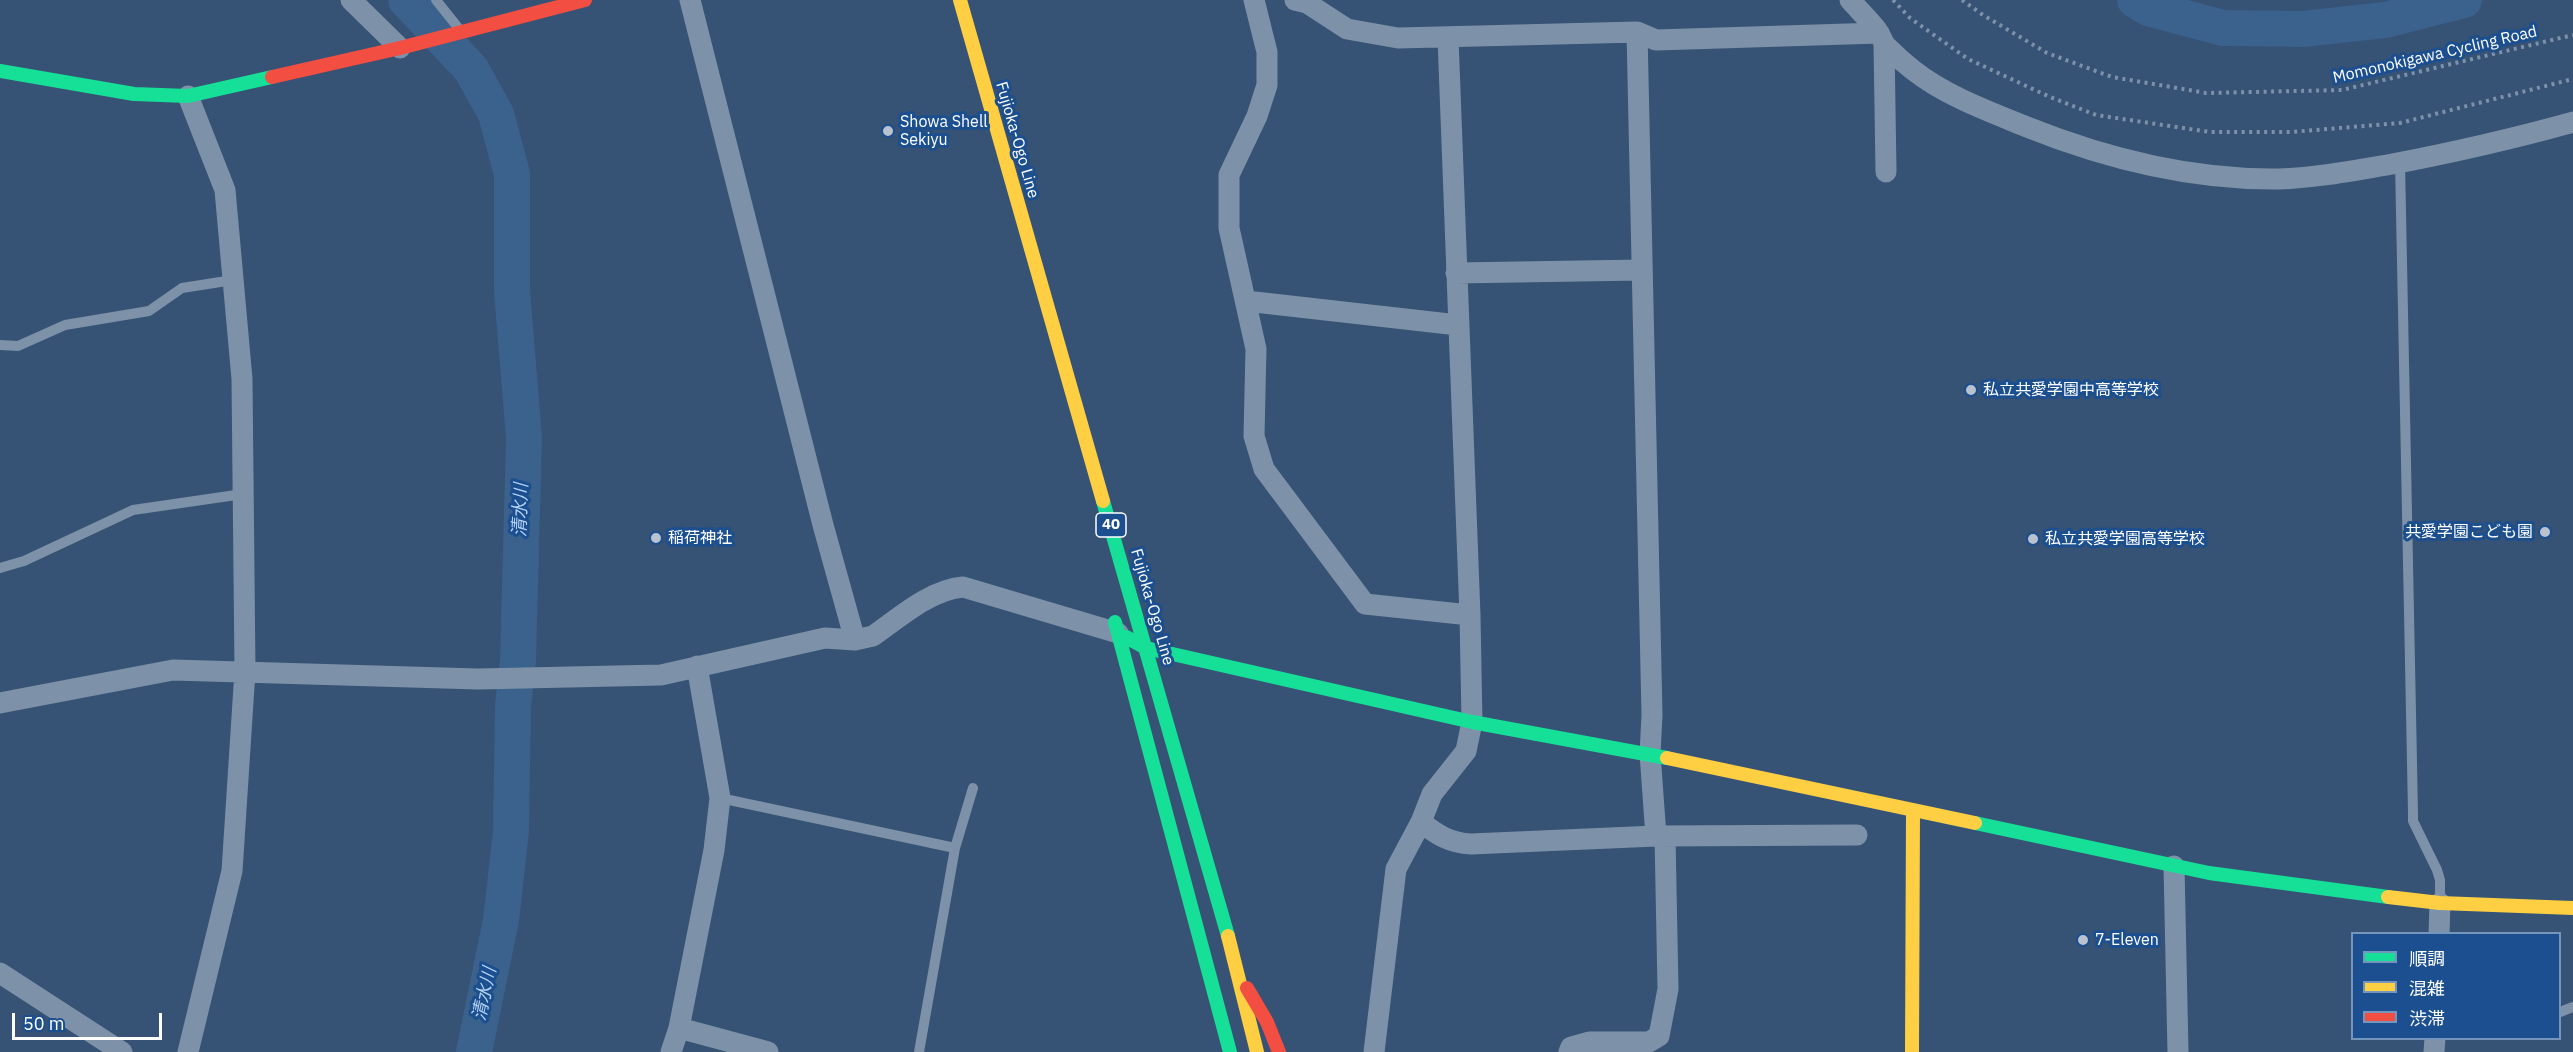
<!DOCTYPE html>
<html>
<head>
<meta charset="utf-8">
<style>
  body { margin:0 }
  #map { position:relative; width:2573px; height:1052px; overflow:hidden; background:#365274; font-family:"IBM Plex Sans","Noto Sans JP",sans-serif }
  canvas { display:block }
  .legend { position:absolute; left:2351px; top:932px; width:210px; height:108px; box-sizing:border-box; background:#1b4f8f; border:2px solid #7695bc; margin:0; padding:8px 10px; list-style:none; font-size:18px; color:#fff }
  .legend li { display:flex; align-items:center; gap:12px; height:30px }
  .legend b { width:30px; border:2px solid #7695bc }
  .scale { position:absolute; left:12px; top:1013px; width:150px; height:27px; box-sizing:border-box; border:3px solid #fff; border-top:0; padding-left:8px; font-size:18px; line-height:21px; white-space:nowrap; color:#fff; -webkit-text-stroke:4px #1b4f8f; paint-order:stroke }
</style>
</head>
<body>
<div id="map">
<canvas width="2573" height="1052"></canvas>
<ul class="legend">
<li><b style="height:8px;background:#16e098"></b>順調</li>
<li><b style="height:8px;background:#ffcf43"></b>混雑</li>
<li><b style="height:8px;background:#f24e42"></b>渋滞</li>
</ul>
<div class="scale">50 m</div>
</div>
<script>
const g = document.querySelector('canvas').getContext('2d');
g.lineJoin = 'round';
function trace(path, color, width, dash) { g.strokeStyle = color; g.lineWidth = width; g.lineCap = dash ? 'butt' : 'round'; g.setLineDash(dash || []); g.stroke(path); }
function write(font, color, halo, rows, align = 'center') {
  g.font = font + ' "IBM Plex Sans","Noto Sans JP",sans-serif'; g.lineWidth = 6; g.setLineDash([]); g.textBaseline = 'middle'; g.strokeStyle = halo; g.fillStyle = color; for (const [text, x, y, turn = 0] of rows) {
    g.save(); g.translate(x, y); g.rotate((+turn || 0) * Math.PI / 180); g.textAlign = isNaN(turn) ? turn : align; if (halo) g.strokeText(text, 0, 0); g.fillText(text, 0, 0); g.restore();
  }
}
const river = new Path2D(`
  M406,0L471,69L496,114L512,174V291L524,438L518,660L513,706L511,831L501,920L474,1052
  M2135,0L2148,8L2223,28L2303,29L2385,20L2464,0`);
const path = new Path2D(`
  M1893,0L1910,18L1968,59L2050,97L2096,115L2210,132H2291L2400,123L2573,79
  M1962,0L1983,15L2047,53L2112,77L2206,93L2342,90L2573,35`);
const lane = new Path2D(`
  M436,0L460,30
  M2400,162L2413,813V821L2437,870L2440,880V902
  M0,345L18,346L65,325L149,311L182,288L233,280
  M0,568L24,561L133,510L243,494
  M720,798L955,848
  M2560,1012L2573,1007
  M919,1052L955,848L973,788`);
const street = new Path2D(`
  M351,0L400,48
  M690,0L823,525L855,640
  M1254,0L1267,52V85L1257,116L1229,175V228L1256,349L1254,436L1264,469L1365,604L1470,615
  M1295,0L1307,3L1347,29L1398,38L1637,32L1656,40L1879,33
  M1850,0C1859,10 1869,20 1877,30C1881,35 1882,41 1886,46C1894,54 1904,63 1913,70C1946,96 1988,111 2027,127C2107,159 2191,180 2279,179C2315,178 2351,171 2387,165C2450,153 2512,139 2573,122
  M1637,32L1652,715L1650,754L1656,836
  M1884,44L1886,172
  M188,96L225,190L242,379L245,671L232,871L188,1052
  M1456,273L1642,270
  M1246,301L1458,325
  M0,703L173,670L478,679L661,675L825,638L855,640L873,636C900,617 930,590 963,587L1118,633
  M1421,822C1437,835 1450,843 1471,844L1656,836L1857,835
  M2174,866L2178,1052
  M2439,934L2440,903
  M0,973L122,1052
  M679,1028L768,1052
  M671,1052L679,1028L714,850L720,798L697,666
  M1374,1052L1396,869L1421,822L1432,794L1466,751L1472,722L1470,615L1448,38
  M1569,1052L1571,1047L1589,1042H1649L1659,1036L1668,989L1665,836
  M2434,1052L2435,1038`);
const fast = new Path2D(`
  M0,71L134,94L188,96L272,77
  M1103,501L1228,936
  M1115,622L1230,1052
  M1126,637L1146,648L1472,722L1667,758
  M1975,823L2209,873L2388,897`);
const slow = new Path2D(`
  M960,0L1103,501
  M1667,758L1975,823
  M2388,897L2440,903L2573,908
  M1228,936L1257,1052
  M1912,1052L1913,810`);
const jam = new Path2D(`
  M272,77L400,48L585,0
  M1247,988L1267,1022L1279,1052`);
const markers = [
  [888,131,6,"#b9c2ce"],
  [1971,390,6,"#b9c2ce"],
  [2545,532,6,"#b9c2ce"],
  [656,538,6,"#b9c2ce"],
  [2033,539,6,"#b9c2ce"],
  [2083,940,6,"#b9c2ce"]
];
const shields = [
  [1111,525,30]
];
const shieldNames = [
  ["40",1111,525]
];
const streetNames = [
  ["Momonokigawa Cycling Road",2435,55,-13],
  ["Fujioka-Ogo Line",1017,140,74],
  ["Fujioka-Ogo Line",1152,607,74]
];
const poiNames = [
  ["Showa Shell",900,122],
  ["Sekiyu",900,140],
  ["私立共愛学園中高等学校",1983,390],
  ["共愛学園こども園",2533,532,"right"],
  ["稲荷神社",668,538],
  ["私立共愛学園高等学校",2045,539],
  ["7-Eleven",2095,940]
];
const waterNames = [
  ["清水川",521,510,-88],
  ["清水川",485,994,-78]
];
trace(river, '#3b618d', 36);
trace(path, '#7d92a8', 4, [3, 4.5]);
trace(lane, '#7d92a8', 10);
trace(street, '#7d92a8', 21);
trace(fast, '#16e098', 14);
trace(slow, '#ffcf43', 14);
trace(jam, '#f24e42', 14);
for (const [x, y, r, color] of markers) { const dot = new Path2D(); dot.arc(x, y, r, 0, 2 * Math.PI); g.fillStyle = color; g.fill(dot); trace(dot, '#1b4f8f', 2); }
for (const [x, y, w] of shields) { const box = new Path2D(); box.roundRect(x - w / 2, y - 12, w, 24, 4.5); g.fillStyle = '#1b4f8f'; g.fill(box); trace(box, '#fff', 1.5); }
write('bold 15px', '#fff', null, shieldNames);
write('16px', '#fff', '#1b4f8f', streetNames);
write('16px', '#fff', '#1b4f8f', poiNames, 'left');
write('italic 18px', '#b5d3f5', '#1b4f8f', waterNames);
</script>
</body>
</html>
